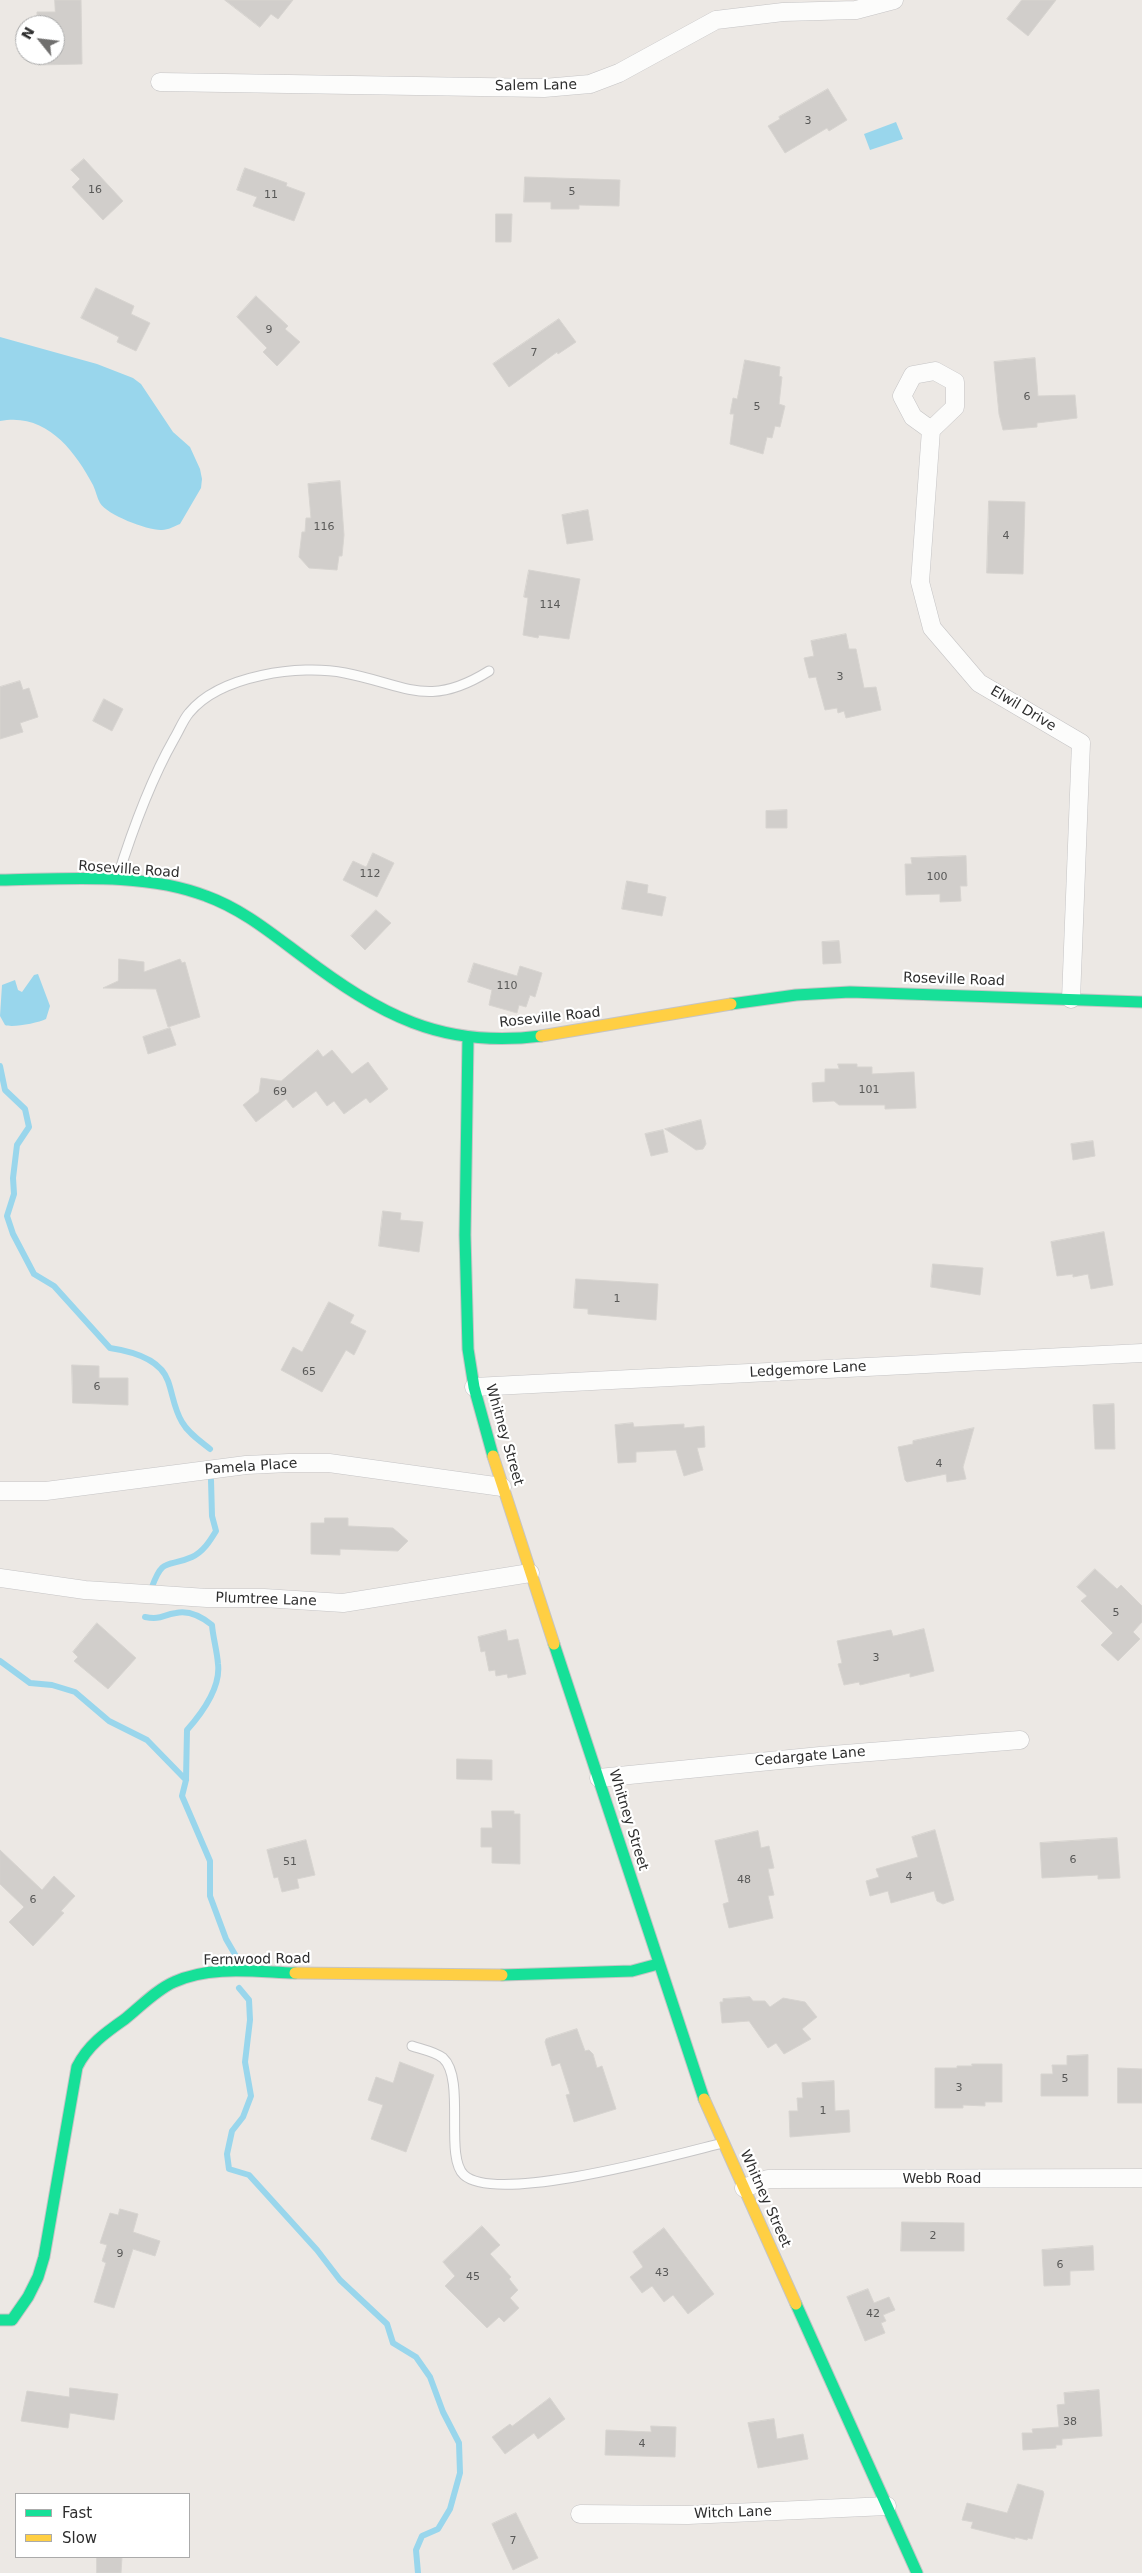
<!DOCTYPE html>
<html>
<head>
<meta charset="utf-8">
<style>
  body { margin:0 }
  #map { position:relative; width:1142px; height:2573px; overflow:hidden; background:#ece8e4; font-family:"DejaVu Sans",sans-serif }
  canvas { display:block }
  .legend { position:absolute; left:15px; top:2493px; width:175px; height:65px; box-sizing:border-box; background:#fff; border:1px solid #ababab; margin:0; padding:6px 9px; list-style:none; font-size:15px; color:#2e2e2e }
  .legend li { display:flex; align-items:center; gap:10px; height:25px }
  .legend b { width:25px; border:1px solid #ababab }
  .north { position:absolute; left:15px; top:15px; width:50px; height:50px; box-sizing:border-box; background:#fff; border:1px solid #ababab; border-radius:50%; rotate:299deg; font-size:14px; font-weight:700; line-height:20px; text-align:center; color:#2e2e2e }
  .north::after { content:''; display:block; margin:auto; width:18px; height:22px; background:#706f6e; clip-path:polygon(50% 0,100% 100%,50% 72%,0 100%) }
</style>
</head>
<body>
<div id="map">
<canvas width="1142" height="2573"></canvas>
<ul class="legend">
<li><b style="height:6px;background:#16e098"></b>Fast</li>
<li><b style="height:6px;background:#ffcf43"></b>Slow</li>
</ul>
<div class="north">N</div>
</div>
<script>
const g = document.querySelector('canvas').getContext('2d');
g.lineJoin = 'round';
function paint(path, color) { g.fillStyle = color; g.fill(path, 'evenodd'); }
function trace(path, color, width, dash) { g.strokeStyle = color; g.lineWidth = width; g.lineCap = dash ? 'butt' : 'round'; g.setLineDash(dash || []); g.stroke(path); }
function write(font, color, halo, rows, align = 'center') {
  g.font = font + ' "DejaVu Sans",sans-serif'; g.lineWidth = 4.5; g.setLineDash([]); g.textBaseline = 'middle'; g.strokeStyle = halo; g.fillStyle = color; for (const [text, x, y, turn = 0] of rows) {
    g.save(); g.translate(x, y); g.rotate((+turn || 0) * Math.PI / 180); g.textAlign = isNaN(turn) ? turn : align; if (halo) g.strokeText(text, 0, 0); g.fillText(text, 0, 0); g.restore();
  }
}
const water = new Path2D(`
  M896,122L903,139L870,150L864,134Z
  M0,337L97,364L133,378L141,384L173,432L190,447L200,469L202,479L201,488L180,524C175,526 168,530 162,530C149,531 107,515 100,503C97,498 96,491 93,485C74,449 45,412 0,421Z
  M38,974L50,1006L46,1019C38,1023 12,1028 5,1025L0,1016L2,985L15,980L18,990L22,992L34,975Z`);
const stream = new Path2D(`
  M0,1066L5,1090L25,1109L29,1127L17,1145L13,1178L14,1194L7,1216L13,1234L34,1274L54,1286L110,1348C130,1351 160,1358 168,1381C173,1395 174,1409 182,1422C188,1433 200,1441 210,1449
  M152,1587C163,1556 168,1568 192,1557C203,1552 210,1541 216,1531L212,1516L211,1480
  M145,1617C161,1620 162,1615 176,1613C189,1610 202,1617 212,1625C213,1638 217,1650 218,1664C221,1688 202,1713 187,1730L186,1780L182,1796L210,1861V1896L226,1939L237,1958
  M0,1661L30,1683L52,1685L75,1692L109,1721L147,1740L186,1780
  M239,1988L249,2000L250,2020L245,2062L251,2096L243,2117L232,2131L227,2154L229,2169L249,2175L317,2250L340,2280L387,2324L393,2343L416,2357L430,2377L443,2412L459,2443L460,2473L450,2509L438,2529L422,2536L416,2550L418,2573`);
const building = new Path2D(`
  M55,0H81L82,64L38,65V55H55V25H37V12H55Z
  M225,0H293L278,19L271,14L260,27Z
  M1022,0H1056L1028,36L1007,19Z
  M828,89L847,120L829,131L827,128L785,153L768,126L780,119L779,117Z
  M84,159L123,201L103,220L72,187L80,179L71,170Z
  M245,168L287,183L286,186L305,193L294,221L253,206L257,197L237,190Z
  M525,177L620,180L619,206L579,205V209H551V202H524Z
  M496,214H512L511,242H496Z
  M96,288L134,306L131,314L150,323L136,351L117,342L119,337L81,318Z
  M256,296L288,326L285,329L300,342L277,366L263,352L267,348L237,317Z
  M559,319L576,342L558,354L557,352L509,387L493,364Z
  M1035,358L1038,396L1075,395L1077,418L1037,423V427L1003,430L999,414L994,362Z
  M745,360L780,367L779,376L782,377L779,404L785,406L780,427L775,426L772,438L767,437L763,454L730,444L734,414H730L733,398L737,399Z
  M340,481L344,535L342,556H339L337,570L309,568L299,557L302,532H305L306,518H311L308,484Z
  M989,501L1025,502L1023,574L987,573Z
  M588,510L593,540L567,544L562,515Z
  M529,570L580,579L569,639L539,635L538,638L523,635L528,598L524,597Z
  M846,634L849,649H856L864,688L876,687L881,710L846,718L844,711L838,713L837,708L825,710L816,677L809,678L804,658L814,656L811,641Z
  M20,681L23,690L29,688L38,717L20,723L23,732L0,739V687Z
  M104,699L123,709L112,731L93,721Z
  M787,810V828H766V811Z
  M373,853L394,863L377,897L343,880L353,861L366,867Z
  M966,856L967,886H960L961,901L940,902V894L906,895L905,864H912L911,858Z
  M627,881L648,885L647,893L666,897L662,916L622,909Z
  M376,910L391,923L365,950L351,936Z
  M839,941L841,963L823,964L822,942Z
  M119,959L144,962V972L180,959L182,963L185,962L200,1017L168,1027L156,989L103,988L118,981Z
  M474,963L517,976L520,966L542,973L535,997L530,995L526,1007L519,1005L517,1013L489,1005L492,990L468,982Z
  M170,1028L176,1045L148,1054L143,1037Z
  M318,1050L323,1057L332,1050L352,1074L368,1062L388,1089L370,1103L366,1098L344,1114L334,1101L327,1106L316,1091L293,1108L286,1099L256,1122L243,1105L259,1092L261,1078L281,1081Z
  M838,1064H857V1067H872V1074L914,1072L916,1108L885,1109V1105H839L834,1101L813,1102L812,1083L825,1082V1069H839Z
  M701,1120L706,1144L703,1149L696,1150L665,1129Z
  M663,1130L668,1152L651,1156L645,1134Z
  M1093,1141L1095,1156L1073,1160L1071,1144Z
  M383,1211L401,1213L400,1220L423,1222L419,1252L379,1246Z
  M1104,1232L1113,1285L1091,1289L1088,1274L1073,1277V1274L1057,1276L1051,1242Z
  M933,1264L983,1268L980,1295L931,1287Z
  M576,1279L658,1284L656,1320L588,1314V1309L574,1308Z
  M329,1302L354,1315L350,1323L366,1331L354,1355L346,1350L322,1392L281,1370L293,1347L302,1352Z
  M72,1365L99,1366V1378H128V1405L73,1403Z
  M1114,1404L1115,1449H1095L1093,1405Z
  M633,1423L634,1427L684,1424V1428L704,1426L705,1447L697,1448L703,1470L684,1476L676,1450L636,1452V1462L618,1463L615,1425Z
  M974,1428L963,1467L966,1479L947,1482L946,1474L907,1482L905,1480L898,1447L913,1444V1441Z
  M325,1518H348V1526L393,1528L408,1541L398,1551L340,1549V1555L311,1554V1523H324Z
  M1095,1569L1117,1589L1121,1585L1142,1606V1622L1133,1632L1140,1639L1118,1661L1101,1645L1113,1633L1081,1601L1087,1596L1077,1587Z
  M97,1623L136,1658L108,1689L74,1661L78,1657L73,1652Z
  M924,1629L934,1671L910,1677V1673L860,1685L859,1682L844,1685L838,1664L842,1663L837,1641L891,1630L893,1636Z
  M506,1630L508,1641L518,1639L526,1674L508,1678L507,1674L496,1676L495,1670L489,1671L485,1651L481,1652L478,1637Z
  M457,1759L492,1760V1780L457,1779Z
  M492,1811H514V1814H520V1864L492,1863V1847H481V1828H492Z
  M935,1830L954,1900L943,1904L937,1901L934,1891L891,1903L888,1891L870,1896L866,1881L879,1877L876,1869L918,1857L912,1837Z
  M758,1831L761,1848L769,1846L774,1868L768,1869L774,1895L768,1896L773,1918L729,1928L723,1904L729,1902L715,1841Z
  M1117,1838L1120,1878L1098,1879V1875L1042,1878L1040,1843Z
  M306,1840L315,1875L297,1879L299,1888L282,1892L278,1877L274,1878L267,1850Z
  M0,1850L42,1890L54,1876L75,1896L61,1911L64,1913L33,1946L9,1922L24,1907L0,1884Z
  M750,1997L753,2001H765L770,2007L783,1998L805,2002L817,2017L802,2029L811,2039L784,2054L776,2043L768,2048L749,2021L722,2023L720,2002H723V1999Z
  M577,2029L585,2051L589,2050L593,2054L597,2068L602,2066L616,2109L574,2122L566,2095L570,2094L560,2063L552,2066L545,2042L546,2039Z
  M1088,2055V2096H1041V2074H1053L1052,2065H1067V2056Z
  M400,2062L434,2075L406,2152L371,2139L383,2105L368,2100L376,2077L393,2083Z
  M972,2064H1002V2102H985V2106L963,2105V2108H935V2068H957V2066H972Z
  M1118,2068L1142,2069V2103H1118Z
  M834,2081L835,2111L849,2110L850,2132L790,2137L789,2111H798L797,2098H803L802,2083Z
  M120,2209L138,2214L133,2232L160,2241L155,2256L133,2249L114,2308L94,2302L106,2263L102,2261L107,2245L100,2243L110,2213L118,2215Z
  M902,2222L964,2223V2251H901Z
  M482,2226L500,2245L490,2254L511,2277L509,2279L518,2290L510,2298L519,2308L504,2322L499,2317L487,2328L445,2286L455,2276L443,2262Z
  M664,2228L714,2294L688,2314L673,2295L664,2302L652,2286L642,2293L630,2277L643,2267L633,2252Z
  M1093,2246L1094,2270L1070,2271V2285L1044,2286L1042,2250Z
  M868,2289L874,2303L889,2297L895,2310L883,2315L886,2321L881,2323L885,2333L865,2341L847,2297Z
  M70,2388L118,2394L114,2420L70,2413L68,2428L21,2421L27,2391L69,2397Z
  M1099,2390L1102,2436L1062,2439V2445H1056V2448L1023,2450L1022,2433H1033L1032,2429L1059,2427L1057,2405L1065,2404L1064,2393Z
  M550,2398L565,2419L538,2439L534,2433L505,2454L492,2437L510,2424L512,2426Z
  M774,2419L777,2439L803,2434L808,2459L758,2468L748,2423Z
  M651,2426L676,2427L675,2457L605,2455L606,2430L651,2432Z
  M1018,2484L1043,2491L1044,2494L1032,2539L1028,2538L1027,2540L1015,2537V2539L971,2528L973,2522L962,2520L967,2503L1007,2513Z
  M516,2513L538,2558L513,2570L492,2524Z
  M97,2557H122L121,2573H97Z`);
const lane = new Path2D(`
  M117,879C132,831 149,783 174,739C179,731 183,720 189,713C220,675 300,664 345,673C407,685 428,709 489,671
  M412,2046C421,2049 436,2052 443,2058C466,2079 444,2157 464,2175C497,2205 678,2154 723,2143`);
const street = new Path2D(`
  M160,82L544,88L590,84L619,73L716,20L783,12L856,10L894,0
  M931,430L913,417L902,396L913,375L935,371L955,382V407L931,430L920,582L932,628L979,683L1081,743L1071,999
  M474,1387L1142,1353
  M0,1491H46L246,1465L289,1463H329L502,1487
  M0,1578L85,1590L207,1598H264L343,1603L530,1573
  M599,1778L820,1756L1020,1740
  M744,2188L768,2179L1142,2178
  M580,2514L688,2515L887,2506`);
const fast = new Path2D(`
  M0,880C65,879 145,872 206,896C242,909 271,933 302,956C379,1014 441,1049 541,1036
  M731,1004L796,995L850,992L1142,1002
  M468,1038L465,1235L468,1349L474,1387L493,1456
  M554,1644L704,2099
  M502,1975L632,1971L658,1964
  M796,2304L917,2573
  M0,2320H12L28,2297L38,2277L44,2257L77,2067C88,2045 105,2033 125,2019C140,2007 156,1990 174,1982C210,1965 257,1972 295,1973`);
const slow = new Path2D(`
  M541,1036L731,1004
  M493,1456L554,1644
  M295,1973L502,1975
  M704,2099L796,2304`);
const numberNames = [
  ["3",808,121],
  ["16",95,190],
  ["5",572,192],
  ["11",271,195],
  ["9",269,330],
  ["7",534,353],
  ["6",1027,397],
  ["5",757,407],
  ["116",324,527],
  ["4",1006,536],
  ["114",550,605],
  ["3",840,677],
  ["112",370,874],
  ["100",937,877],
  ["110",507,986],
  ["101",869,1090],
  ["69",280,1092],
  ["1",617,1299],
  ["65",309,1372],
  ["6",97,1387],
  ["4",939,1464],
  ["5",1116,1613],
  ["3",876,1658],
  ["6",1073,1860],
  ["51",290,1862],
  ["4",909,1877],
  ["48",744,1880],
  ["6",33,1900],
  ["5",1065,2079],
  ["3",959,2088],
  ["1",823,2111],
  ["2",933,2236],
  ["9",120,2254],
  ["6",1060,2265],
  ["43",662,2273],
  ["45",473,2277],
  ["42",873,2314],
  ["38",1070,2422],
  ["4",642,2444],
  ["7",513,2541]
];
const streetNames = [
  ["Salem Lane",536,86,-1],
  ["Elwil Drive",1023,709,31],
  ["Roseville Road",129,870,4],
  ["Roseville Road",954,980,2],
  ["Roseville Road",550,1018,-6],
  ["Ledgemore Lane",808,1370,-3],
  ["Whitney Street",504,1435,74],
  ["Pamela Place",251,1467,-4],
  ["Plumtree Lane",266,1600,2],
  ["Cedargate Lane",810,1757,-5],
  ["Whitney Street",628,1820,73],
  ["Fernwood Road",257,1960,-1],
  ["Webb Road",942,2179],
  ["Whitney Street",765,2199,66],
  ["Witch Lane",733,2513,-2]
];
paint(water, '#99d6ec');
trace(stream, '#99d6ec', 6);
paint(building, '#d1cecb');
trace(building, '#d7d4d0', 1);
trace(lane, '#c5c4c5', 11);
trace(street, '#c5c4c5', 19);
trace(fast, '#c5c4c5', 13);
trace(slow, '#c5c4c5', 13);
trace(lane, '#fcfcfb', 9);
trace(street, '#fcfcfb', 18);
trace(fast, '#16e098', 11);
trace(slow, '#ffcf43', 11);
write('11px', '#585857', null, numberNames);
write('14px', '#2e2e2e', '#fff', streetNames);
</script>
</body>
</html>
